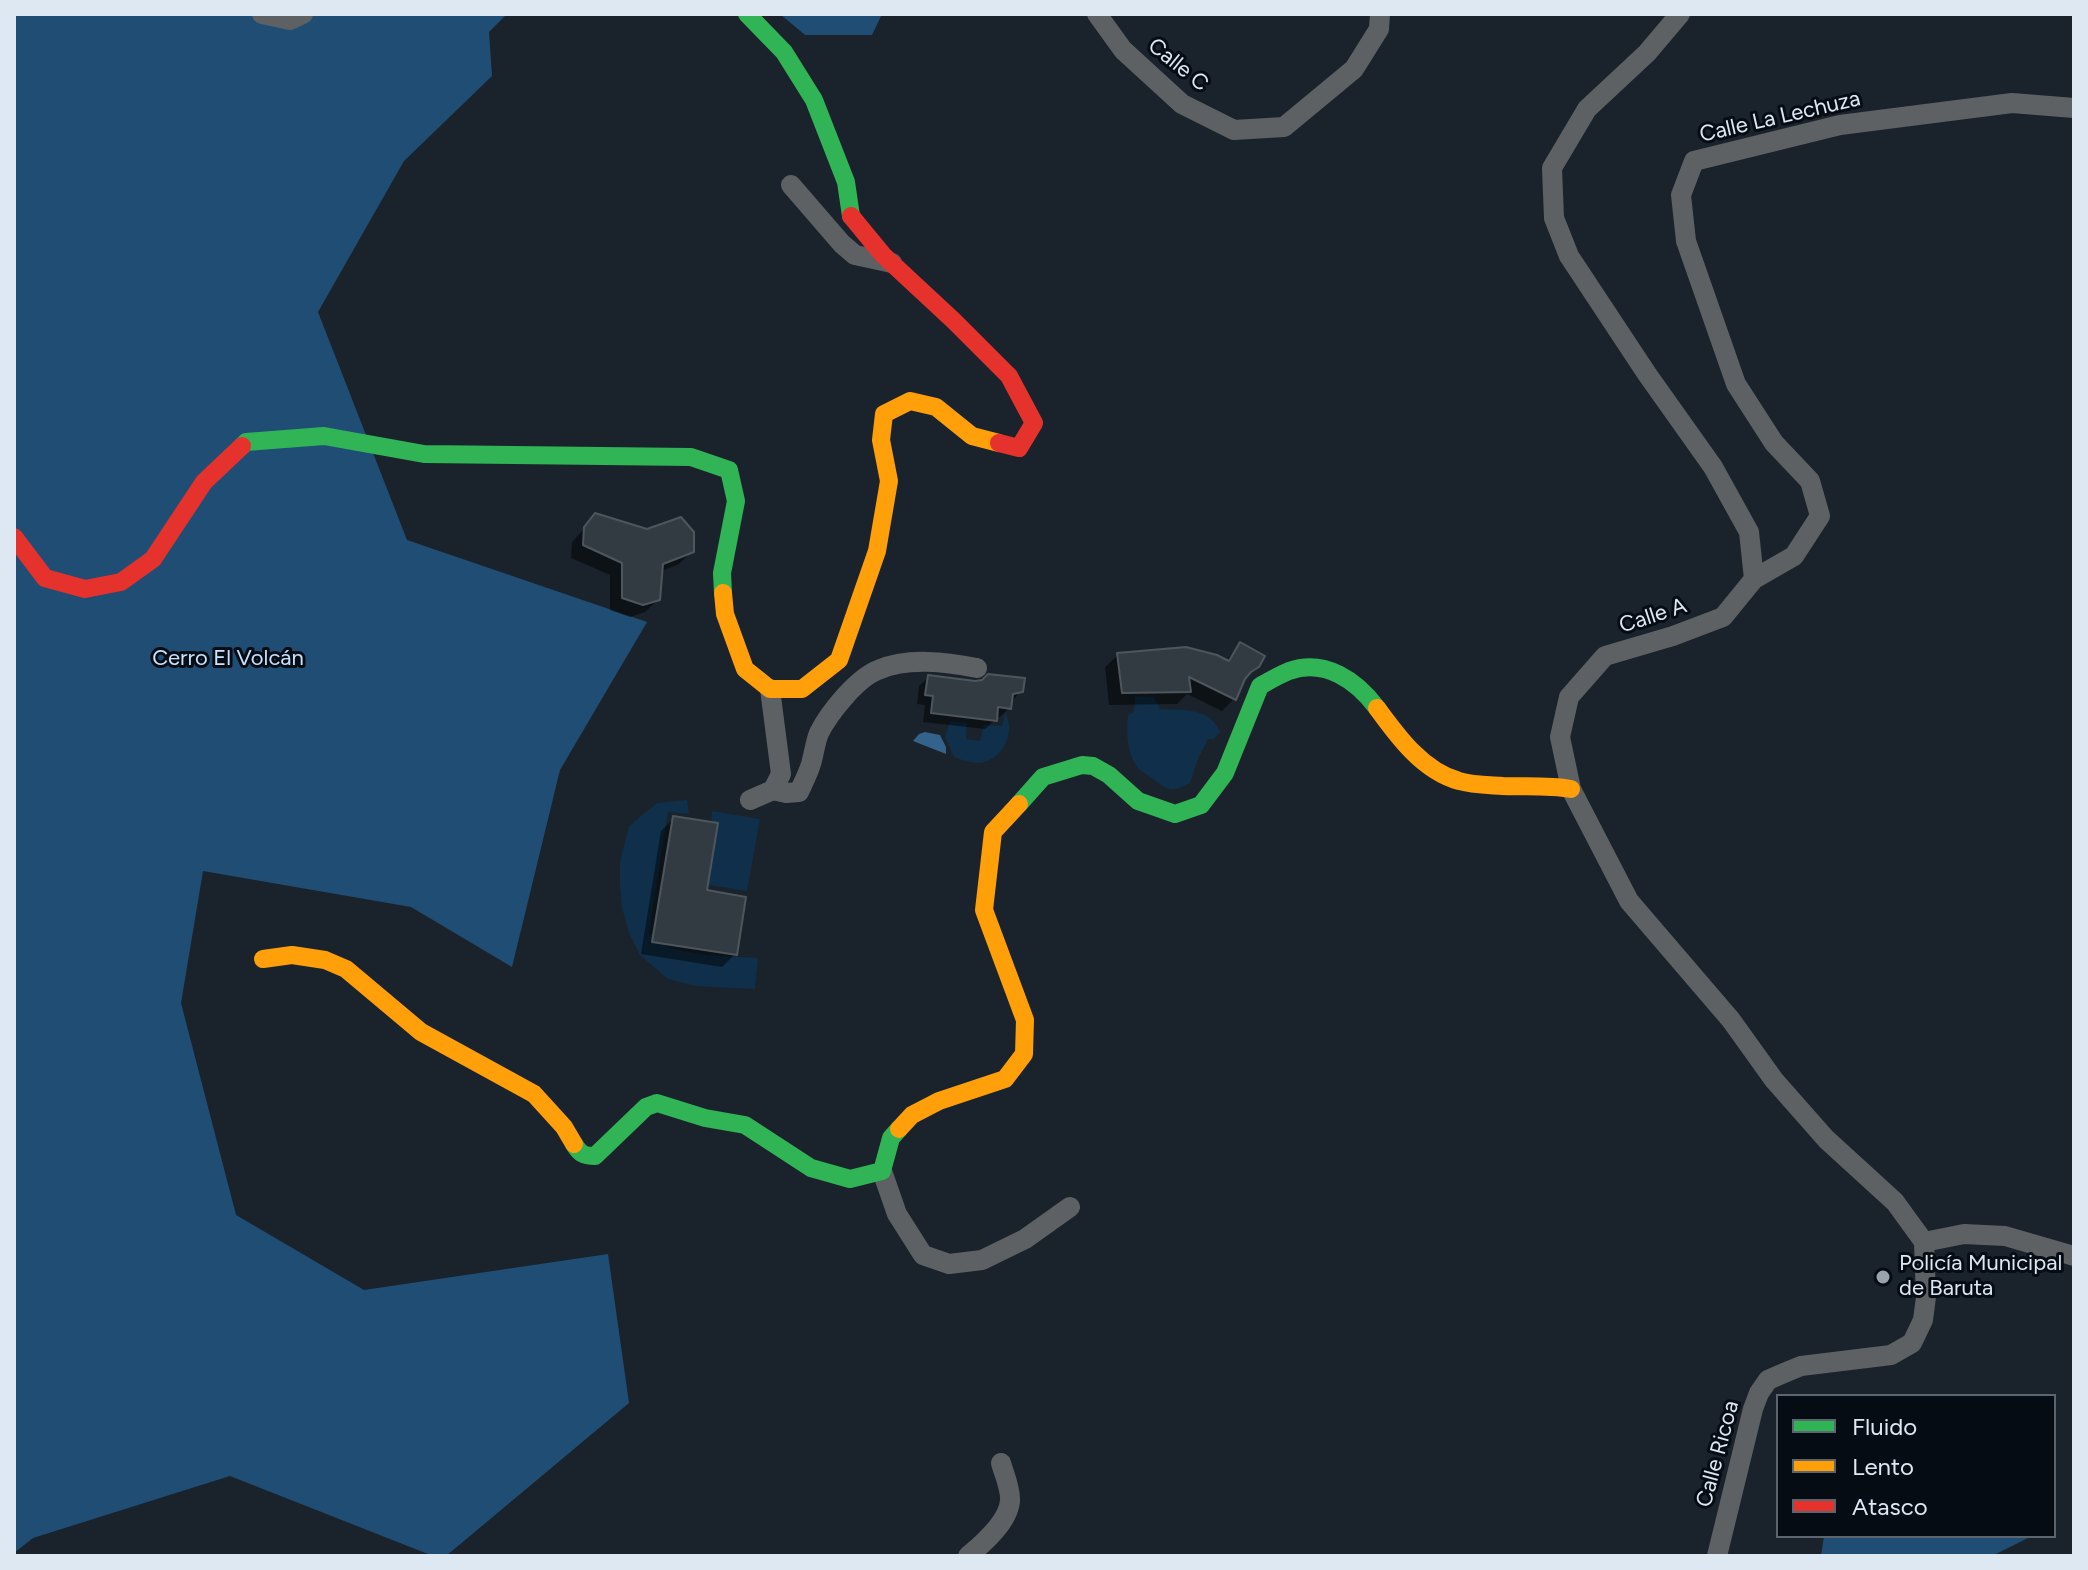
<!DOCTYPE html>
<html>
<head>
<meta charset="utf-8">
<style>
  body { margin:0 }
  #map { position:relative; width:2088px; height:1570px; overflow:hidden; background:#1a232b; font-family:Figtree,sans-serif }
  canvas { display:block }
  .frame { position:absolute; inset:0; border:16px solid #dde8f3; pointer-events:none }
  .legend { position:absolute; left:1776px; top:1394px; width:280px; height:144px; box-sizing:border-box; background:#060c13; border:2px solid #5c646d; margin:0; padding:10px 14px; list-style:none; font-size:24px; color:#dde8f3 }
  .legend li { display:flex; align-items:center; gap:16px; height:40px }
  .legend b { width:40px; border:2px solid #5c646d }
</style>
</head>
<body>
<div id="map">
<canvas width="2088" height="1570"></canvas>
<div class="frame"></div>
<ul class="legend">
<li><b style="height:10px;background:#30b455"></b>Fluido</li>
<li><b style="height:10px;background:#ff9f0a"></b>Lento</li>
<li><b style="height:10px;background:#e5322d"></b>Atasco</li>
</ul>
</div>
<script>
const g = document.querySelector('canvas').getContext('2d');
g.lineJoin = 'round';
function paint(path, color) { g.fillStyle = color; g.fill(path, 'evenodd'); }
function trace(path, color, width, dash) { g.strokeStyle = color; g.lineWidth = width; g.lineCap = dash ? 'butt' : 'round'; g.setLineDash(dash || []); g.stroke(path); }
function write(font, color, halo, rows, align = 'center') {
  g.font = font + ' Figtree,sans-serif'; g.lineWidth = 6; g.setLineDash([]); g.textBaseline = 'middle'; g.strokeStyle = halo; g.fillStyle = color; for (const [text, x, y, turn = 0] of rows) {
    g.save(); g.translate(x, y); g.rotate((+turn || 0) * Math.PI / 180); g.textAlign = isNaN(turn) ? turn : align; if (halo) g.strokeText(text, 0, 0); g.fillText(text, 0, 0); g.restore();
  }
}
const green = new Path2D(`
  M1135,696L1154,697L1160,709C1182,710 1210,707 1220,732L1214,739H1208L1198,759L1190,783C1175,791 1169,792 1156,781C1151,777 1145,774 1140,770C1127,756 1126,733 1128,715L1134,712Z
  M1005,713C1017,731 1002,761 979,763C970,763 962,760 954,757L945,737L950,721L967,723L966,739L980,741L984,725L1002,726Z
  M687,800L689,814L668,812L649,933L669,948L705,955L758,958L755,989L695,986L668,979L640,955L629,933L622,908L620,885V861L629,826L657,803Z
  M712,811L760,819L747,891L708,885L718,824L711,823Z`);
const forest = new Path2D(`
  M14,14H507L489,32L492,76L404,161L318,312L407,540L647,622L560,770L512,967L411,907L203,871L181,1003L236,1215L364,1290L608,1254L629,1403L446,1556H433L230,1476L33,1538L14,1553Z
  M780,14H882L872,35H805Z
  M1824,1536H2032L1992,1556H1821Z`);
const water = new Path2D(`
  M925,732L940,735L946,747V754L913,741L919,734Z`);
const shadow = new Path2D(`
  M596,516L692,551L679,564L660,572L659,599L645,612L630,617L610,610V575L571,558L572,542Z
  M1241,644L1257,666L1244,680L1234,699L1222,711L1187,694L1177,704L1109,705L1105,667L1118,655L1225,662Z
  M929,677L1021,691L1012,701L1009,708L1000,717H995V720L985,729L923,722L925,705L917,704L919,686Z
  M674,818L705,892L735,954L722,967L641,954L661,831Z`);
const building = new Path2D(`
  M595,513L647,529L681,517L694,532V552L663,564L660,600L643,605L622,598V563L583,545L584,527Z
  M1240,642L1265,656L1259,667L1251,672L1245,679L1236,700L1189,677L1191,692L1122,693L1117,653L1186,647L1217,655L1229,661Z
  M988,674L1025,678L1023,692L1013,694L1011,709L998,707L997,721L931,713L933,696L925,695L928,675L975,681L982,680Z
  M673,816L718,823L707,890L746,897L737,955L652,942Z`);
const street = new Path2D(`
  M262,14L290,20L303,14
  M1097,14L1123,50L1182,104L1234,130L1284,127L1354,69L1379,29L1380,14
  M1680,14L1647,53L1587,109L1552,168L1554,218L1569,256L1647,374L1713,467L1749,532L1754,579L1723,617L1673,636L1605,656L1569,697L1560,737L1571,789L1629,901L1731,1020L1774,1080L1826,1139L1895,1202L1924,1242
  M791,185L842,244L855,255L892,263
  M1754,579L1794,556L1820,516L1810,481L1774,443L1736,384L1686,241L1681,195L1694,161L1840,125L2012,103L2074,108
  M773,790L786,793L799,792C803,783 808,774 811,764C814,754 815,743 819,733C829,713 857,678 878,670C908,657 946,662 977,668
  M750,800L773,790L781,774L770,689
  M882,1171L897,1214L923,1255L949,1264L982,1260L1025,1239L1070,1207
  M1924,1242L1964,1234L2005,1236L2074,1256
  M968,1556C984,1543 1008,1522 1010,1501C1011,1489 1004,1474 1001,1463
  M1717,1556L1753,1409L1759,1393L1768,1380L1784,1373L1801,1366L1891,1355L1912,1343L1923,1320L1926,1297L1924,1242`);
const fast = new Path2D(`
  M747,14L784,52L814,100L846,182L851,216
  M242,446L246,442L324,436L424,454L691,457L729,470L736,501L722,573L723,593
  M1019,804L1043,777L1082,765L1093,766L1109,775L1138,801L1175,814L1201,805L1225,773L1260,686C1269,681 1279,675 1289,671C1325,658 1357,681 1377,708
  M574,1144C580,1154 584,1156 595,1156L646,1107L657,1103L705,1118L745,1125L811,1168L850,1179L882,1171L891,1138L899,1129`);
const slow = new Path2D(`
  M723,593L725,614L745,669L770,689H802L839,660L877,551L889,481L881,440L884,414L910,401L936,407L972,436L999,443
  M1377,708C1398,737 1423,771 1459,781C1472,785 1489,785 1503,786C1526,787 1548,785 1571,789
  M263,959L292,955L325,960L346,969L421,1032L534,1094L564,1127L574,1144
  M899,1129L912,1115L939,1101L1005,1079L1024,1054L1025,1020L984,910L993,832L1019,804`);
const jam = new Path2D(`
  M851,216L883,255L954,321L1009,376L1034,423L1019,448L999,443
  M14,537L45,578L85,589L121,582L153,559L204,482L242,446`);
const markers = [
  [1883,1277,8,"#99a3ad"]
];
const streetNames = [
  ["Calle C",1178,65,39],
  ["Calle La Lechuza",1780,117,-13],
  ["Calle A",1653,616,-18],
  ["Calle Ricoa",1718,1454,-75]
];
const parkNames = [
  ["Cerro El Volcán",228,659]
];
const poiNames = [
  ["Policía Municipal",1899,1264],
  ["de Baruta",1899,1289]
];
paint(green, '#0f2f4a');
paint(forest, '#204d74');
paint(water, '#33628b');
paint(shadow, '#0007');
paint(building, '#333b42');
trace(building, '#4e565d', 2);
trace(street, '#5d6164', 20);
trace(fast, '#30b455', 18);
trace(slow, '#ff9f0a', 18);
trace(jam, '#e5322d', 18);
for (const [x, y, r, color] of markers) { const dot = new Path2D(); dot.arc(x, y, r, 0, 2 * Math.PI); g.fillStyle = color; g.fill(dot); trace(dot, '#060c13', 3); }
write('22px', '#dde8f3', '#060c13', streetNames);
write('22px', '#c7e3ff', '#060c13', parkNames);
write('22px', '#dde8f3', '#060c13', poiNames, 'left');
</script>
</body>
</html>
